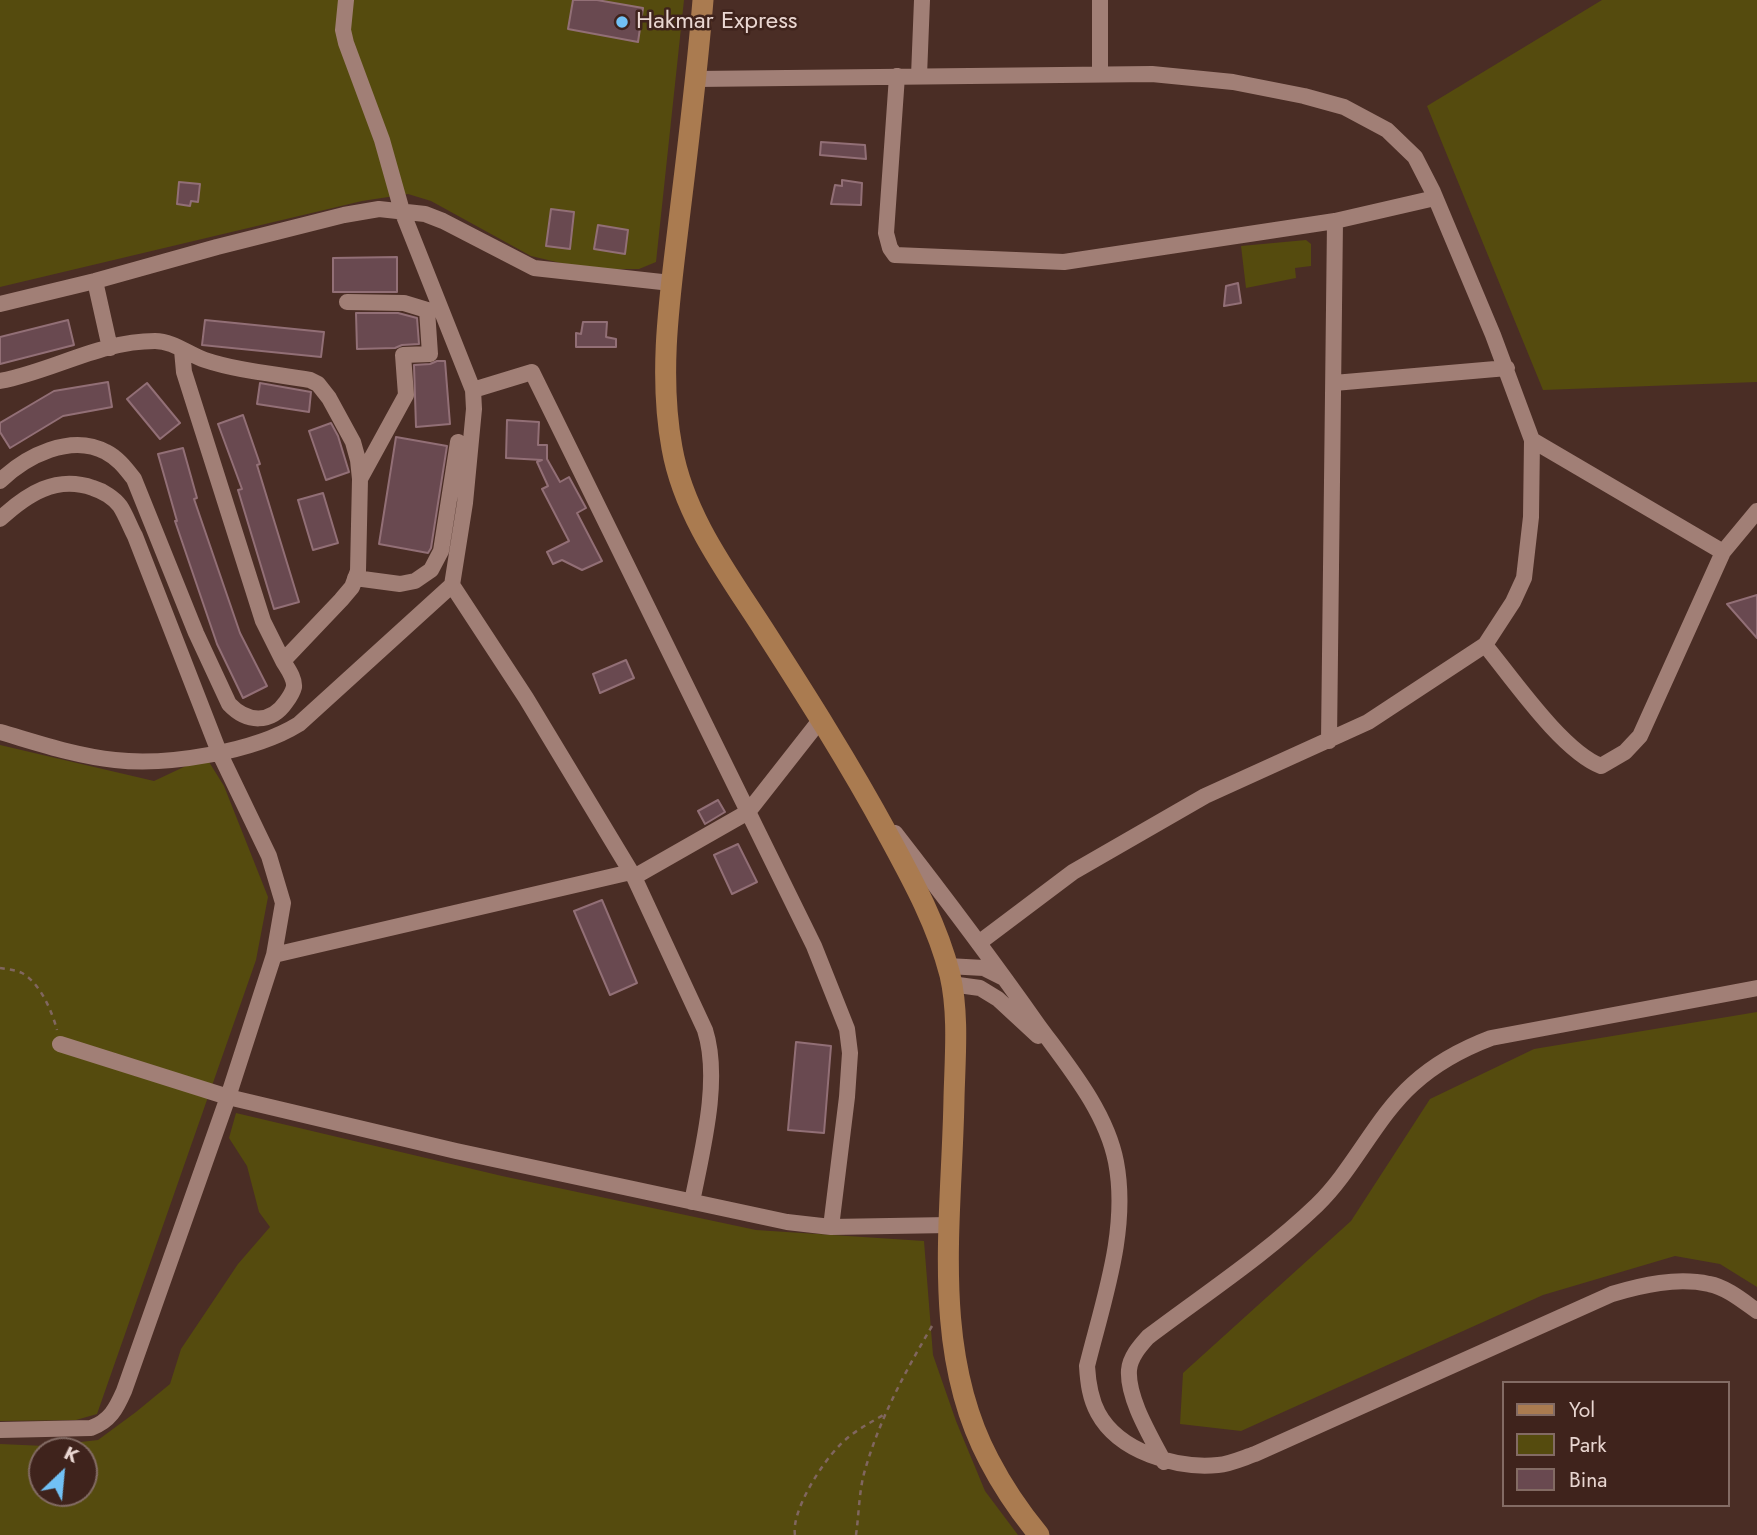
<!DOCTYPE html>
<html>
<head>
<meta charset="utf-8">
<style>
  body { margin:0 }
  #map { position:relative; width:1757px; height:1535px; overflow:hidden; background:#4a2d25; font-family:Jost,sans-serif }
  canvas { display:block }
  .legend { position:absolute; left:1502px; top:1381px; width:228px; height:126px; box-sizing:border-box; background:#3f231c; border:2px solid #836b64; margin:0; padding:9px 12px; list-style:none; font-size:21px; color:#e9d6d1 }
  .legend li { display:flex; align-items:center; gap:14px; height:35px }
  .legend b { width:35px; border:2px solid #836b64 }
  .north { position:absolute; left:28px; top:1437px; width:70px; height:70px; box-sizing:border-box; background:#3f231c; border:2px solid #836b64; border-radius:50%; rotate:26deg; font-size:19px; font-weight:700; line-height:28px; text-align:center; color:#e9d6d1 }
  .north::after { content:''; display:block; margin:auto; width:24px; height:32px; background:#71c1f5; clip-path:polygon(50% 0,100% 100%,50% 72%,0 100%) }
</style>
</head>
<body>
<div id="map">
<canvas width="1757" height="1535"></canvas>
<ul class="legend">
<li><b style="height:9px;background:#aa7b50"></b>Yol</li>
<li><b style="height:19px;background:#554b0e"></b>Park</li>
<li><b style="height:19px;background:#694950"></b>Bina</li>
</ul>
<div class="north">K</div>
</div>
<script>
const g = document.querySelector('canvas').getContext('2d');
g.lineJoin = 'round';
function paint(path, color) { g.fillStyle = color; g.fill(path, 'evenodd'); }
function trace(path, color, width, dash) { g.strokeStyle = color; g.lineWidth = width; g.lineCap = dash ? 'butt' : 'round'; g.setLineDash(dash || []); g.stroke(path); }
function write(font, color, halo, rows, align = 'center') {
  g.font = font + ' Jost,sans-serif'; g.lineWidth = 5; g.setLineDash([]); g.textBaseline = 'middle'; g.strokeStyle = halo; g.fillStyle = color; for (const [text, x, y, turn = 0] of rows) {
    g.save(); g.translate(x, y); g.rotate((+turn || 0) * Math.PI / 180); g.textAlign = isNaN(turn) ? turn : align; if (halo) g.strokeText(text, 0, 0); g.fillText(text, 0, 0); g.restore();
  }
}
const green = new Path2D(`
  M0,0H684L656,262L639,269H586L531,256L431,201L408,194L362,201L0,287Z
  M1602,0H1757V382L1543,390L1427,106Z
  M1306,240L1311,244V266L1295,268L1296,278L1246,288L1241,246Z
  M0,745L154,781L188,765L209,762L224,786L268,897L256,960L97,1414L76,1420L0,1421Z
  M1757,1012V1287L1720,1264L1675,1256L1543,1295L1241,1431L1180,1424L1183,1373L1351,1221L1430,1099L1534,1049Z
  M236,1113L502,1176L756,1230L924,1241L933,1355L956,1421L985,1491L1018,1535H0V1444L45,1446L98,1440L136,1412L170,1384L181,1349L238,1264L270,1227L259,1212L247,1166L229,1138ZM42,1451H84V1493H42Z`);
const building = new Path2D(`
  M573,0H597L643,8L638,42L568,29Z
  M821,142L865,145L866,159L820,155Z
  M842,180L862,183L861,205L831,204L835,185L842,186Z
  M179,182L200,184L198,202L191,201L190,206L177,204Z
  M551,209L574,212L570,249L546,246Z
  M598,225L628,230L625,254L594,249Z
  M397,257V292H333V258Z
  M1238,283L1241,303L1224,306L1226,286Z
  M356,313H398L417,318L419,344L402,345L395,348L357,349Z
  M68,320L74,345L0,364V337Z
  M205,320L324,332L321,357L202,345Z
  M583,322H607L606,337L616,339V347H576V333L581,334Z
  M437,361H445L450,424L416,427L414,365L430,364Z
  M108,382L112,407L63,416L10,448L0,432V423L54,391Z
  M147,383L180,423L160,439L127,399Z
  M260,383L311,392L309,412L257,404Z
  M243,415L260,464L257,465L299,602L274,609L238,490L242,489L218,424Z
  M507,420L539,422L538,445H547V459L560,482L569,477L586,508L577,513L602,561L582,570L562,560L553,564L547,552L569,541L542,489L548,486L537,462L542,460L506,458Z
  M331,423L338,436L349,472L326,480L309,431Z
  M396,437L447,446L431,548L428,553L379,544Z
  M183,448L197,498L194,499L240,633L267,686L243,698L217,644L175,521H177L158,454Z
  M323,493L338,543L313,550L298,500Z
  M1757,595V638L1727,604Z
  M626,660L634,678L600,693L593,674Z
  M718,800L725,812L705,824L698,811Z
  M738,844L757,882L732,894L714,855Z
  M602,900L637,983L610,995L574,911Z
  M796,1042L831,1046L824,1133L788,1130Z`);
const path = new Path2D(`
  M0,968C7,969 16,970 22,973C40,983 52,1011 57,1030
  M795,1535C791,1511 822,1463 839,1446C852,1432 868,1424 885,1414
  M856,1535C859,1514 859,1490 865,1470C880,1418 905,1372 932,1326`);
const minor = new Path2D(`
  M1100,73V0
  M897,76L886,233L890,248L895,255L1064,262L1335,221L1435,198
  M919,76L922,0
  M696,79L1152,74L1233,82L1304,96L1344,107L1387,130L1415,157L1433,192L1493,335L1532,440L1531,517L1524,578L1513,602L1485,645L1368,722L1205,796L1099,857L1073,872L980,942
  M95,281L110,348
  M347,302L404,303L427,310L430,354L403,355L406,395L360,479
  M0,304L95,281L217,247L344,215L379,209L425,214L443,221L534,268L671,283
  M0,381C53,371 100,341 155,341C173,341 188,354 205,360C238,371 276,374 310,380L318,384L329,398L353,442L358,460L360,479L358,571L352,587L341,600L283,661L263,621L184,372L182,350
  M1334,383L1507,368
  M473,390L532,372L814,946L847,1029L850,1053L847,1097L831,1227
  M1532,440L1723,552
  M0,481C26,456 71,433 106,452C118,458 126,469 134,479L196,633L229,704C247,723 271,724 286,702C289,698 293,691 294,687C295,678 287,668 283,661
  M0,519C27,494 56,475 93,488C103,491 114,498 120,506C126,515 130,527 135,536L219,752L269,856L283,903L274,955L228,1097L456,1151L787,1222L831,1227L949,1225
  M355,578L400,584L415,581L431,570L441,551L458,442
  M452,585L526,698L634,877L705,1030C721,1080 702,1151 692,1202
  M1485,645C1513,679 1562,751 1601,766L1625,752L1640,736L1723,552L1757,511
  M0,732C38,743 76,756 115,760C167,766 254,752 299,724L452,585L465,503L474,409L473,390L402,211L382,140L346,43L343,30L346,0
  M1329,741L1335,221
  M895,833C944,896 992,960 1038,1025C1068,1066 1106,1111 1116,1162C1129,1230 1103,1301 1087,1366C1088,1383 1090,1398 1098,1413C1119,1452 1177,1469 1218,1465C1230,1464 1243,1458 1255,1454L1612,1294C1642,1285 1677,1277 1709,1284C1726,1287 1743,1301 1757,1311
  M634,877L748,812L821,719
  M274,955L631,872
  M947,966L984,968L1004,978
  M951,984L980,988L998,999L1038,1036
  M0,1430L91,1428C110,1421 116,1409 124,1391L228,1097L60,1044
  M1164,1462C1151,1437 1127,1398 1129,1370C1130,1357 1140,1346 1148,1337C1205,1294 1266,1254 1317,1205C1354,1169 1376,1117 1413,1084C1436,1063 1462,1049 1491,1038L1757,988`);
const major = new Path2D(`
  M703,0C697,74 688,147 679,220C670,296 658,373 672,448C684,516 728,574 764,630C807,697 849,763 887,833C912,879 937,924 950,975C959,1014 955,1058 954,1098C952,1218 930,1349 989,1460C1003,1487 1020,1512 1039,1535`);
const markers = [
  [622,22,7,"#71c1f5"]
];
const poiNames = [
  ["Hakmar Express",636,22]
];
paint(green, '#554b0e');
paint(building, '#694950');
trace(building, '#926f76', 2);
trace(path, '#80665f', 2.5, [5, 5]);
trace(minor, '#a17f76', 16);
trace(major, '#aa7b50', 21);
for (const [x, y, r, color] of markers) { const dot = new Path2D(); dot.arc(x, y, r, 0, 2 * Math.PI); g.fillStyle = color; g.fill(dot); trace(dot, '#3f231c', 2.5); }
write('24px', '#e9d6d1', '#3f231c', poiNames, 'left');
</script>
</body>
</html>
